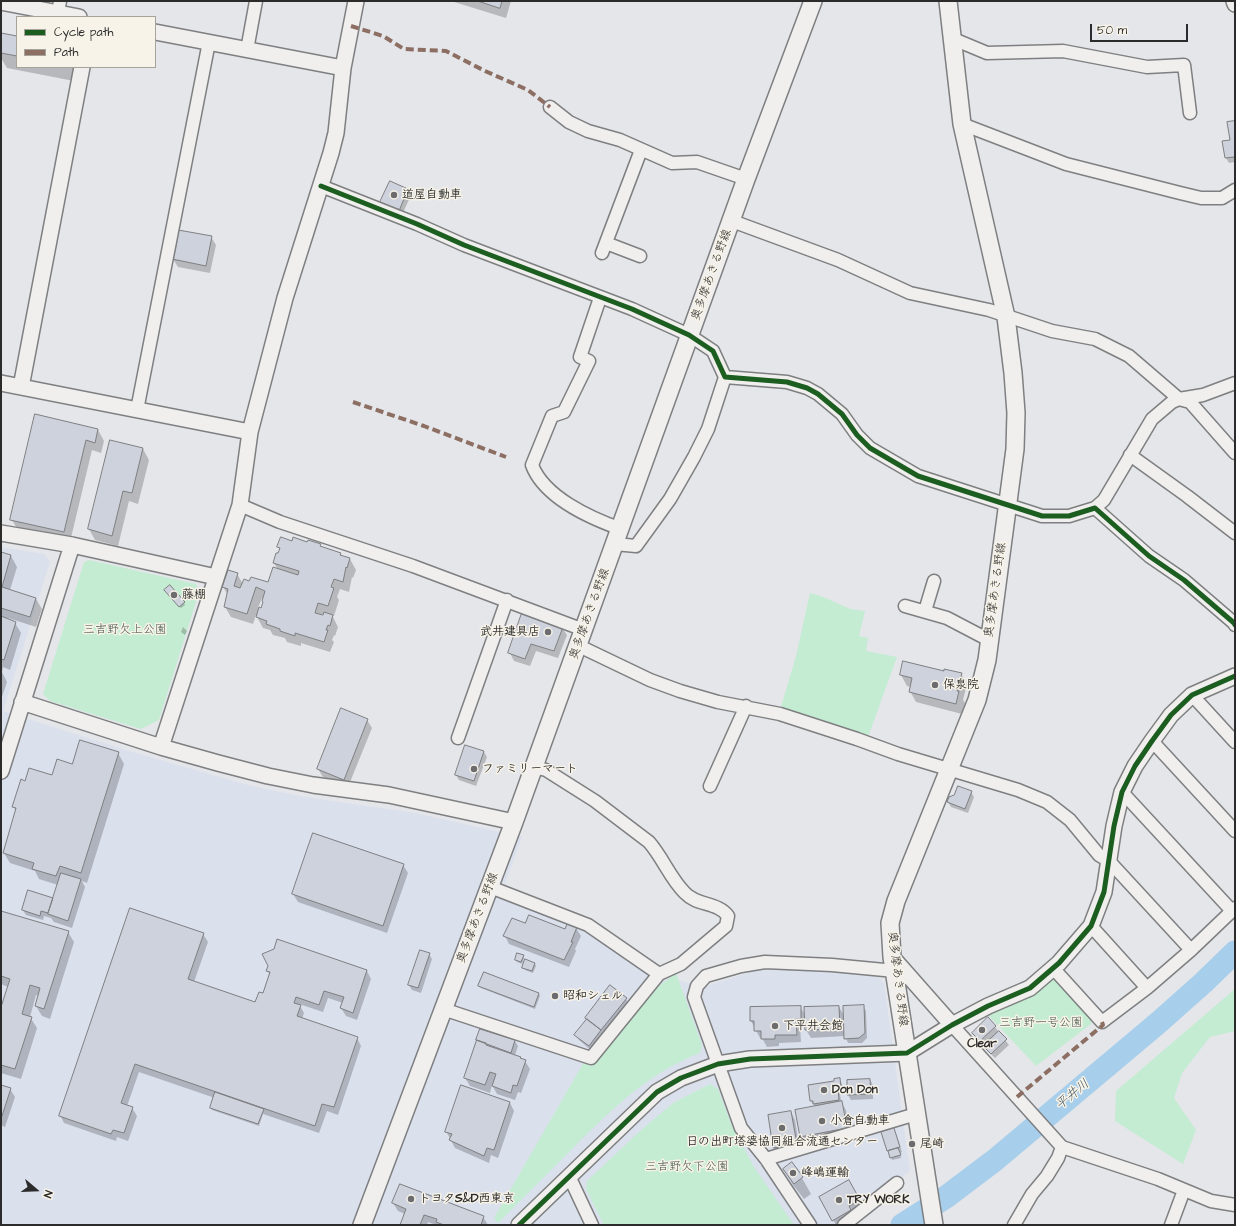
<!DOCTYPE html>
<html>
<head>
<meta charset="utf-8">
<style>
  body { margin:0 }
  #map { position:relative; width:1236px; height:1226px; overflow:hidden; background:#e4e6ea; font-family:"Architects Daughter",sans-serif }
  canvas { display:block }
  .frame { position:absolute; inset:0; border:2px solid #2b2b2b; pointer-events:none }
  .legend { position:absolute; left:16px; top:16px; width:140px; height:52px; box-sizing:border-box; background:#f7f3e8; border:1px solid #a5a39c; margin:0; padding:5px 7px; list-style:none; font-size:12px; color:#2b2b2b }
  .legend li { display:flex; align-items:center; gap:8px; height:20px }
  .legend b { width:20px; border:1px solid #a5a39c }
  .north { position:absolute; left:16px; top:1170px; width:40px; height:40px; -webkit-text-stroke:3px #f7f3e8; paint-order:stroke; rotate:109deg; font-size:11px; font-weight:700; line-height:16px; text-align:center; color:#2b2b2b }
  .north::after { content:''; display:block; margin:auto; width:14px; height:18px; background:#2b2b2b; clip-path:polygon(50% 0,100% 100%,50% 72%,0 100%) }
  .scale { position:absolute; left:1090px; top:24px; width:98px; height:18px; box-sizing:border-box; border:2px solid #2b2b2b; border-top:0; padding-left:5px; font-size:12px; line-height:14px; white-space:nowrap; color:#2b2b2b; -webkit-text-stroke:3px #f7f3e8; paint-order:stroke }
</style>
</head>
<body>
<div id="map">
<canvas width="1236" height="1226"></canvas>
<div class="frame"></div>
<ul class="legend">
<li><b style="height:5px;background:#1b5e20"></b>Cycle path</li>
<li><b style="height:5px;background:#8d6e63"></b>Path</li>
</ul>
<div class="north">N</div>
<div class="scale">50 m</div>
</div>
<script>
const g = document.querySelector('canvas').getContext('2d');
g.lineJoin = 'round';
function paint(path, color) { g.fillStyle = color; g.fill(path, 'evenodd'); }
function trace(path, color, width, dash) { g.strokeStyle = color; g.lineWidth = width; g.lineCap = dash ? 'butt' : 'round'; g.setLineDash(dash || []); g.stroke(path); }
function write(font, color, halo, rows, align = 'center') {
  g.font = font + ' "Architects Daughter","Klee One",sans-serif'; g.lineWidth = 3; g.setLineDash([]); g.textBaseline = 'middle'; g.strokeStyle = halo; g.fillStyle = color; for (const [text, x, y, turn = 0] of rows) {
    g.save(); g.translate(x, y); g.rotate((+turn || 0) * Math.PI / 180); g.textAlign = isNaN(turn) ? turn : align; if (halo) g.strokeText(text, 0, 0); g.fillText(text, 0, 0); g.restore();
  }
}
const built = new Path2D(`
  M1,547L44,554L50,562L3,711L129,751L251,786L305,797L415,813L522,837L500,898L582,928L645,971L704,987L763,968H796L877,976L884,983L910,1171L839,1225H1Z`);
const green = new Path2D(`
  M89,560L196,584L199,592L159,720L141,729L50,701L43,694L84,562Z
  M810,593L821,596L850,609L865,611L859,636L868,638L866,651L897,657L868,737L781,707L796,656Z
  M676,973L702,1045L700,1053C650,1072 613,1108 576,1145C550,1171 524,1197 498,1223L494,1218L584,1062L593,1065L647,995Z
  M1058,978L1092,1017L1091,1024L1036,1066L987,1014L1051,979Z
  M1235,989V1031L1210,1037L1182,1073L1174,1098L1196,1130L1183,1164L1115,1121L1116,1091Z
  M710,1084L718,1089L731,1124L754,1167L794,1225H604L586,1189L587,1181L640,1131L673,1103Z`);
const shadow = new Path2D(`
  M451,1H511L506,18Z
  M1,34L17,37V67H77L74,81L7,68L1,58Z
  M1235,122V162L1229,163L1226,158L1223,142L1231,141Z
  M390,182L408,190L411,195L402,215L384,207L382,202Z
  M211,237L216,245L210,273L178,267L173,259Z
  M36,416L98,430L104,441L101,453L92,450L70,542L18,530L12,520Z
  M111,441L143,449L149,460L138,504L129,501L118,546L95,540L89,529Z
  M293,538L320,545L322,548L340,553L342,557L350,559L356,570L353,578L352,577L349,592L340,589L337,597L339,600L334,616L332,615L338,627L335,636L334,635L332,640L334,642L330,652L301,643V646L287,642L285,638L273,635L270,630L263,628L256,615L253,624L231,617L225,607L228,595L223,587L237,574L243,584H269L278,570L274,563L280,550L278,547L292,542ZM262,598H264L262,609L258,608Z
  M1,553L11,556L17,567L10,590L36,599L42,609L36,627L8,618L10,621L15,623L21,633L10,670L3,667L2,672L7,682L1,700Z
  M167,592L184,603L185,605L181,608Z
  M183,627L187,631L185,635L181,632Z
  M562,628L567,635L558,658L536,651L530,666L514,661L510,653Z
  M944,672L961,674L967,684L963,700L965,703L962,714L916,702L910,691L911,687L907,686L901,675Z
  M367,720L372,728L348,787L323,777L318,769Z
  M484,752L487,757L476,786L459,780L456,775Z
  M118,753L124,764L87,883L82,881L85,887L72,928L54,922L51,918L44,916L43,920L26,915L23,910L29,891L54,899L58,885L39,879L35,871L10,863L4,853L16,812L14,807L26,782L53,776L73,765Z
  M971,792L974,797L968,813L951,807L948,802Z
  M403,865L408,873L387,933L298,902L293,894Z
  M1,912L68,932L74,942L50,1019L42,1016L36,1006L39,996L36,995L30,1017L37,1028L21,1079L1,1073V1008L8,987L1,984Z
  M526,925L566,930L576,928L581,936L575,949L576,951L569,967L509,944L505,936Z
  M203,934L208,942L194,982L256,1003L264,994L270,975L267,970L367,971L371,979L357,1020L346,1016L341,1008L343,1003L328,998L323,1012L299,1004L304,1013L302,1019L357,1038L361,1046L338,1115L327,1111L319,1133L263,1114L259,1126L212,1110L211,1108L215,1098L139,1072L127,1106L132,1108L137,1116L128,1141L117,1137L116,1141L64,1123L60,1115Z
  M429,954L432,959L421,993L412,990L409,985Z
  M523,956L524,958L522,964L517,962L516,960Z
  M535,964L536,966L533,973L525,970L524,968Z
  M484,973L539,994L540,996L535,1009L481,988L479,986Z
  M626,999L630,1007L592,1051L579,1040L576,1035Z
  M863,1006L866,1011L867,1038L862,1043H848L845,1036L811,1038L806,1030V1026H800L801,1042L779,1043V1046L767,1047L762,1038H760L751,1021L800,1007L806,1016L839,1007L845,1017Z
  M995,1027L1009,1045L995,1058L988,1051L984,1045L976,1038L973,1033Z
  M480,1030L515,1041L518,1046L515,1055L525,1061L530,1069L521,1093L518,1092L515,1100L497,1094L492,1085L490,1093L470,1086L465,1078Z
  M839,1079L842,1084L843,1092L840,1093L841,1102L846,1110L851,1136L805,1144L801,1137L815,1107L811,1101ZM842,1109H844L849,1133H847Z
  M870,1080L873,1085V1099L851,1100L848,1095Z
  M1,1086L10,1089L15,1097L5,1127L1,1125Z
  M510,1103L514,1111L498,1158L491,1155L489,1163L455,1148L446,1131Z
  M791,1112L795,1120L800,1152L779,1155L774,1148Z
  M894,1129L896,1134L902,1152L900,1153L901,1158L892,1160L888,1151Z
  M784,1169L802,1178L811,1194L804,1199L793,1185Z
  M849,1182L864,1208L843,1225H836L821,1197Z
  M393,1203L483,1217L488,1225H436L428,1222L427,1225H401L405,1214L398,1211Z`);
const river = new Path2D(`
  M902,1225L946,1197L995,1160L1158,1023L1203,983L1235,952`);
const building = new Path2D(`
  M478,1H502L500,8Z
  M1,33L17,36V56L1,53Z
  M1235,121V160L1234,157L1225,158L1222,141L1230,140L1227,122Z
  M390,181L408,189L399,211L380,202Z
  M178,230L212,236L206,266L172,259Z
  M35,414L98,429L95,443L86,440L64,532L10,520Z
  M110,440L143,448L132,493L123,491L112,536L88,529Z
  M281,537L292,541L293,537L307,542L308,540L321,544L320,546L341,553L340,555L350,558L347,568L346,567L343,582L334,579L331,587L334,588L328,606L318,603L315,613L323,615L324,612L333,615L330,626L328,625L326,630H328L324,642L295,633V636L280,631V629L266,624L267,621L256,617L259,607L261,608L263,602L262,601L265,591L256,587L247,614L224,607L228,589L222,587L228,570L238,573L234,586L240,588L244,579L249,581L251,577L268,582L273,567L298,575L299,571L273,563L276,553H278L280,548L277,547Z
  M1,552L11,555L2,587L36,598L30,617L1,608Z
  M170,585L185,602L179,607L164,590Z
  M522,613L563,627L554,651L531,644L525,659L508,653Z
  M1,616L16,622L4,660L1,659Z
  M903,661L944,671V669L962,673L957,691H959L956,704L909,692L912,678L900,675Z
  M341,708L368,719L344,780L317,769Z
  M80,740L119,752L81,873L60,866L56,876L32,869L34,863L3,853L16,808L12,807L21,779L25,781L29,768L52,775L57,759L72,764Z
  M465,745L484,751L474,781L455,775Z
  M958,786L972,791L965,809L947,802L949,797L954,795Z
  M313,833L404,864L383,926L292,894Z
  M61,873L81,879L68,921L48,914Z
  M28,890L53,898L48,913L41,911L40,916L22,910Z
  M130,908L204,933L188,979L255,1002L259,992L263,993L270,972L266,971L268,966L262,954L274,949L277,939L367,970L353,1013L340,1008L344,997L324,991L319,1005L296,997L294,1003L301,1005L297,1016L358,1037L334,1107L322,1104L315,1126L135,1064L121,1103L133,1107L124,1133L113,1130L111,1134L59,1116Z
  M1,911L69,931L44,1009L35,1006L40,988L30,985L22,1014L32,1017L15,1069L1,1065V1007L10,979L1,976Z
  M529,915L565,929L567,924L577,927L571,942H573L564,960L503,936L512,918L525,923Z
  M420,950L430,953L418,988L408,985Z
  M517,953L524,955L521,962L515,960Z
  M525,959L535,963L532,971L522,968Z
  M484,972L539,993L534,1007L478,986Z
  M610,985L627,998L601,1030L585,1018Z
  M864,1005L865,1033L859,1038L844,1039L843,1006Z
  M801,1006V1019H796L797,1035H775V1039H761V1031H754V1021H750V1007Z
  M839,1006L840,1029L805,1030L804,1007Z
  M988,1017L996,1026L980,1041L972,1033Z
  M587,1019L601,1030L589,1046L574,1035Z
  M480,1029L515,1040L511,1053L476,1040Z
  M999,1031L1007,1039L991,1054L983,1046Z
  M477,1040L486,1043V1045L521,1057L520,1058L526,1060L517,1086L513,1085L511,1093L492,1086L496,1074L490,1072L485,1085L464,1078Z
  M840,1078L841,1088H838L839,1100L813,1104V1101H810L808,1085L834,1081V1079Z
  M870,1079L871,1094L847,1095V1080Z
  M1,1085L11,1088L1,1119Z
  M461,1085L510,1102L494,1150L487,1148L484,1156L449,1140L452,1134L445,1132Z
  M215,1092L264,1109L258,1124L210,1108Z
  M842,1101L847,1128L800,1137L795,1110Z
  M791,1111L797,1144L773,1148L768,1115Z
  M894,1128L900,1147L887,1151L881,1132Z
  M898,1148L901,1155L890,1158L888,1151Z
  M792,1162L803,1177L794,1184L783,1169Z
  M849,1180L860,1200L849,1206L851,1210L832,1221L819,1197Z
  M400,1184L484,1216L481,1225H444L436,1222L437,1219L424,1215L420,1225H400L406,1209L392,1203Z`);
const minor = new Path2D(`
  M58,13L60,1
  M951,38L987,53L1063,51L1147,67L1184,65L1190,113
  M247,50L256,1
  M550,107L569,122L588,131L620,140L672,163L697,162L746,179
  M962,124L1066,164L1180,193L1201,198H1222L1235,190
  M321,186L417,224L464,245L632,309L689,335L713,351L725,377L787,382L807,388L818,394L842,414L857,435L870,448L918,476L1042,516H1069L1095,508L1149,556L1184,580L1234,623L1235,625
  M732,221L838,260L910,293L989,310L1052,331L1095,339L1129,356L1179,399L1190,402L1235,453
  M606,243L640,256
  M602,253L641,150
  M600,298L580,357L589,361L564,412L552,416L532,465C544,497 590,518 621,529
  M137,410L209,42
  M1130,455L1187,496L1235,533
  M240,505L280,522L413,566L584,630
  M1095,508L1104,500L1152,419L1172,402L1179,399L1203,395L1235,383
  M615,544L636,546L670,499L694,457L708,429L725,377
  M905,606L947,618L989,640
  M925,611L934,581
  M579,646L650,680L680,691L718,702L780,714L857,739L898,754L1018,790L1047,802L1070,820L1099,855L1109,861L1191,950
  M1192,695L1235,742
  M458,738L507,600
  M1152,741L1235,831
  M710,786L746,706
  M1122,792L1232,911
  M490,887L588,925L659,974
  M1091,926L1147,988
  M1053,968L1102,1022L1147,988L1191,950L1235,908
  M443,1009L591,1058L659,974L681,964L726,926L728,916C718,902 697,906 685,893C670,878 663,858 649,842L595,801L546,770L534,767
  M952,1025L1062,1147L1158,1179L1211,1201L1235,1205
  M766,1159L916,1114
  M569,1176L592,1225
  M810,1225L766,1159L741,1128L694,997L697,986L706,976L741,966L765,962L832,965L895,971
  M844,1225L897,1183
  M1014,1225L1032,1194L1047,1176L1058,1158L1062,1147
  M1171,1225L1184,1190`);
const tertiary = new Path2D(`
  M1234,1L1235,4
  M1,2L79,17
  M155,32L343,68
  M1,383L250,432
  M21,387L82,67
  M1,533L72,545L216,577
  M22,702L161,747L218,763L268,776L313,785L389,795L514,822
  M161,747L240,505L250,432L285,298L331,153L336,133L343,68L356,1
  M1,771L72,545
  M892,957L952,1025
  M519,1225L657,1092L681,1078L718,1064L750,1059L907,1053L952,1025L988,1006L1030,988L1059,963L1091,926L1104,892L1114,826L1122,792L1135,766L1152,741L1171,715L1192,695L1235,676`);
const secondary = new Path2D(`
  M362,1225L514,822L746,179L813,1
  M934,1225L892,957L890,923L896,901L977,700L987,660L1015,449L1016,413L1013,373L1006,317L962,124L948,1`);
const quiet = new Path2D(`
  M351,26L383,36L404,49L446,51L485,71L528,90L550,107
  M353,402L424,426L506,457
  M1017,1097L1103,1025L1102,1022`);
const cycleway = new Path2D(`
  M321,186L417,224L464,245L632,309L689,335L713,351L725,377L787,382L807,388L818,394L842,414L857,435L870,448L918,476L1042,516H1069L1095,508L1149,556L1184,580L1234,623L1235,625
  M519,1225L657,1092L681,1078L718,1064L750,1059L907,1053L952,1025L988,1006L1030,988L1059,963L1091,926L1104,892L1114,826L1122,792L1135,766L1152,741L1171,715L1192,695L1235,676`);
const markers = [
  [394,195,4,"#6c6c6e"],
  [174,595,4,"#6c6c6e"],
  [548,632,4,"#6c6c6e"],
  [935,685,4,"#6c6c6e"],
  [474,769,4,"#6c6c6e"],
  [555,996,4,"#6c6c6e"],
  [775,1026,4,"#6c6c6e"],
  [982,1030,4,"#6c6c6e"],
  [824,1090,4,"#6c6c6e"],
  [822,1121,4,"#6c6c6e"],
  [782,1128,4,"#6c6c6e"],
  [912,1144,4,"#6c6c6e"],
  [793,1173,4,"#6c6c6e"],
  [411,1199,4,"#6c6c6e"],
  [839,1200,4,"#6c6c6e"]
];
const poiNames = [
  ["道屋自動車",402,195],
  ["藤棚",182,595],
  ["武井建具店",540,632,"right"],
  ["保泉院",943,685],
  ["ファミリーマート",482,769],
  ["昭和シェル",563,996],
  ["下平井会館",783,1026],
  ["Clear",982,1044,"center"],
  ["Don Don",832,1090],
  ["小倉自動車",830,1121],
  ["日の出町塔婆協同組合流通センター",782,1142,"center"],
  ["尾崎",920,1144],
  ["峰嶋運輸",801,1173],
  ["トヨタS&D西東京",419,1199],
  ["TRY WORK",847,1200]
];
const streetNames = [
  ["奥多摩あきる野線",712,275,-70],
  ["奥多摩あきる野線",996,590,-82],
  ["奥多摩あきる野線",590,614,-70],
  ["奥多摩あきる野線",478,918,-69],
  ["奥多摩あきる野線",897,979,83]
];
const parkNames = [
  ["三吉野欠上公園",125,630],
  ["三吉野一号公園",1041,1023],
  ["三吉野欠下公園",687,1167]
];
const waterNames = [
  ["平井川",1073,1095,-40]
];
paint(built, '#dbe0ed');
paint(green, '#c4ecd2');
paint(shadow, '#0003');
trace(river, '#a7ceeb', 23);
paint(building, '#ced2dd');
trace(building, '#7e7f81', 1);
trace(minor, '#7e7f81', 15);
trace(tertiary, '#7e7f81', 18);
trace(secondary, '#7e7f81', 20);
trace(minor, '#f0efed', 12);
trace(tertiary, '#f0efed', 15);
trace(secondary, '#f0efed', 17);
trace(quiet, '#8d6e63', 4, [8, 4]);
trace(cycleway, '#1b5e20', 5);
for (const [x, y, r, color] of markers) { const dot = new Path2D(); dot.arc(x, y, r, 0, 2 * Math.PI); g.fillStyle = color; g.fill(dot); trace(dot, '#f7f3e8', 1.5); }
write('bold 12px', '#2b2b2b', '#f7f3e8', poiNames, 'left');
write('12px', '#2b2b2b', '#f7f3e8', streetNames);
write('12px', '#445348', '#f7f3e8', parkNames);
write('italic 13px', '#485965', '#f7f3e8', waterNames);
</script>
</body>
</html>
